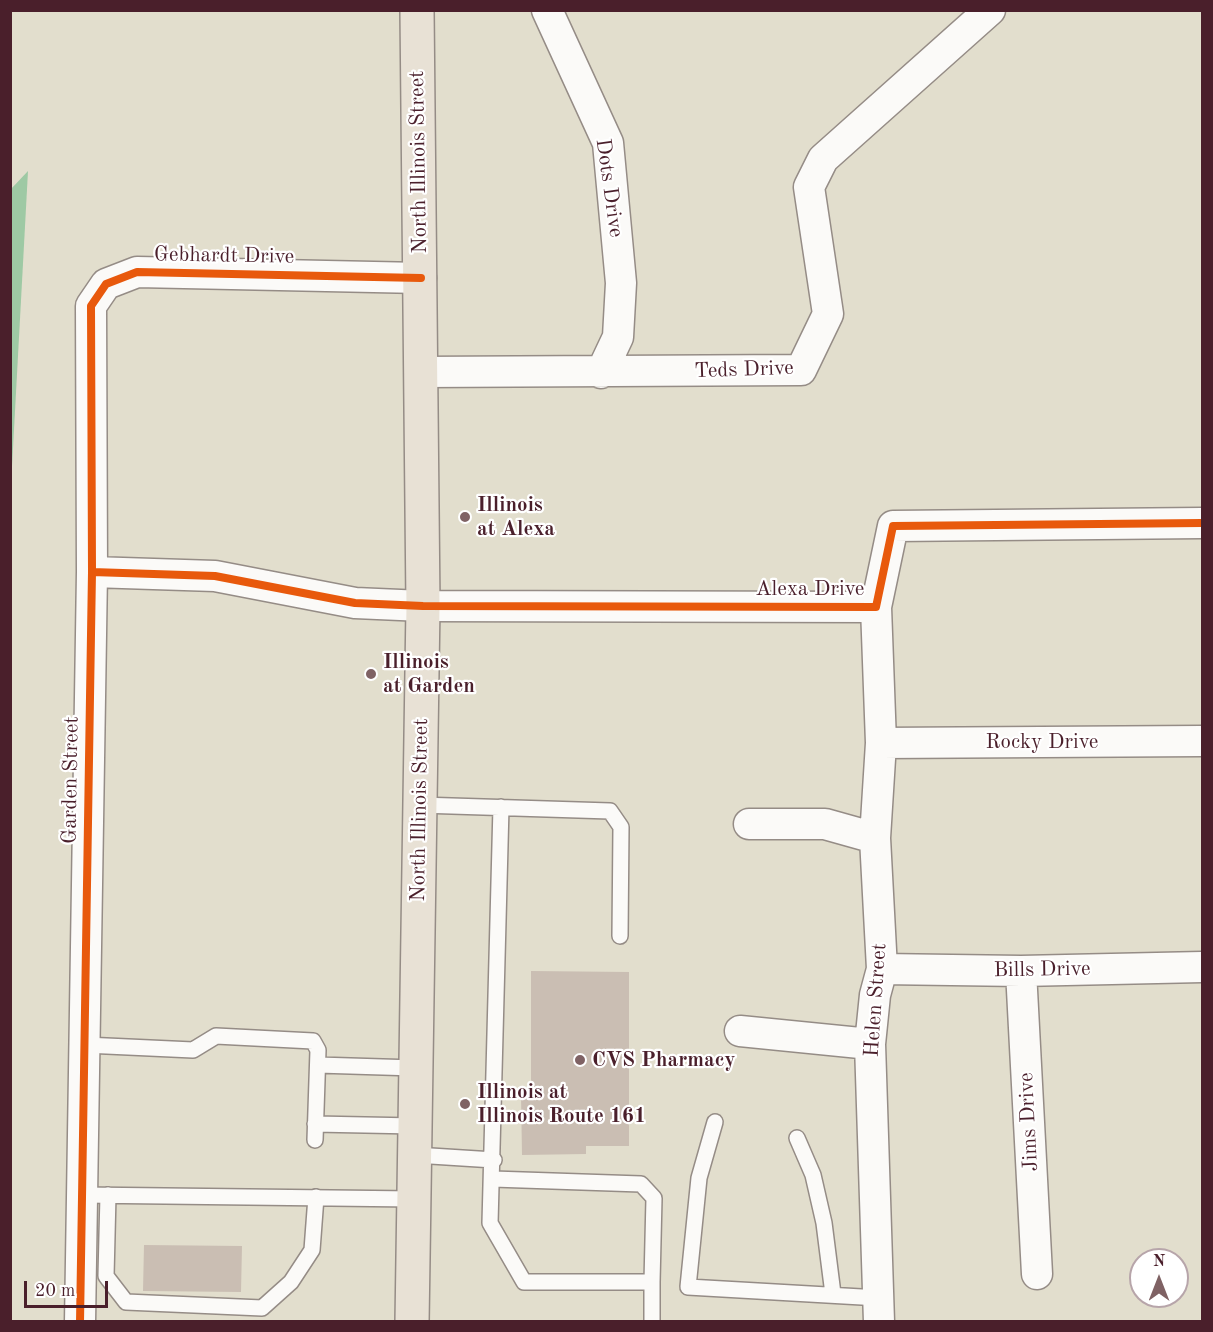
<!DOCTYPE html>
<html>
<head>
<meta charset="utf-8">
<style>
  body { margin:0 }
  #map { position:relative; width:1213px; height:1332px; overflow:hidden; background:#e2decd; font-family:"Old Standard TT",serif }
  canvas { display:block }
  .frame { position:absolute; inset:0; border:12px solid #4a1f2b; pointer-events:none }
  .north { position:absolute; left:1129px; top:1248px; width:60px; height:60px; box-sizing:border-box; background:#fff; border:2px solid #b7a5aa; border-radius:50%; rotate:0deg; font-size:16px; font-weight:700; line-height:24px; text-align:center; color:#4a1f2b }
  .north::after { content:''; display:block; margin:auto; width:21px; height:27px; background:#7f6264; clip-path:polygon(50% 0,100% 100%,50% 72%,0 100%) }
  .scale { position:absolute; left:24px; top:1281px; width:84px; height:27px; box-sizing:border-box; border:3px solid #4a1f2b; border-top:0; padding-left:8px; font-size:18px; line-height:21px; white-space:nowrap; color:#4a1f2b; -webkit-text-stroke:4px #fff; paint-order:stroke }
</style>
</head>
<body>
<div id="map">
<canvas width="1213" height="1332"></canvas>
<div class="frame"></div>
<div class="north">N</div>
<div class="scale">20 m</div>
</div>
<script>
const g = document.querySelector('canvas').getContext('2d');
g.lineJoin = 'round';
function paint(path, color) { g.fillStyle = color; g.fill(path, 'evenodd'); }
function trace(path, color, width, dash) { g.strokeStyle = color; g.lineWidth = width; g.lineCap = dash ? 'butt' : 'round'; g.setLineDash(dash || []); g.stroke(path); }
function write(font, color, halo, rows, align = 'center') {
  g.font = font + ' "Old Standard TT",serif'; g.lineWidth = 4.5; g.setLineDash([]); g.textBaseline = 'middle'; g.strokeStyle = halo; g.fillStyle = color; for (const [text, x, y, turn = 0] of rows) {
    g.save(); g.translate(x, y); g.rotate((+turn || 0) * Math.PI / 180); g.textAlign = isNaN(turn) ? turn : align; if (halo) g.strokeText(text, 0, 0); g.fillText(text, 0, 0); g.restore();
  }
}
const forest = new Path2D(`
  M28,171L11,485V189Z`);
const building = new Path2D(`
  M531,971L629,972V1146H586V1154L522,1155L521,1095H531Z
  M144,1245L242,1246L241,1292L143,1291Z`);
const service = new Path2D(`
  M420,805L610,811L621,827L620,936
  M85,1045L193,1050L216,1036L313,1041L318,1050L315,1140
  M318,1065L415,1068
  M715,1122L699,1178L688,1287L879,1298
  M315,1124L415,1126
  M797,1138L813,1175L824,1223L833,1294
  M415,1155L494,1160
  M493,1179L641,1184L654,1198L652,1282H524L490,1223L501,807
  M82,1195L414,1199
  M108,1195L106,1276L126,1302L262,1308L291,1282L312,1250L316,1197
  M652,1282V1322`);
const minor = new Path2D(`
  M547,10L608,143L621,283L618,337L601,373
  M422,372L801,370L828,314L809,187L823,159L990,10
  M92,572L215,576L355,603L423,606L876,607L893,526L1202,523
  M876,607L881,743L875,838L882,969L875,995L870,1044L879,1322
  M881,743L1202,741
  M749,824H825L875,838
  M882,969L1021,971L1202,967
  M1021,971L1037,1274
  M740,1031L870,1044
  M80,1322L92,572L91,306L106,284L137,272L421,278`);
const primary = new Path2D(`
  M412,1322L423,606L417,10`);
const cycleway = new Path2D(`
  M92,572L215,576L355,603L423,606L876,607L893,526L1202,523
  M80,1322L92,572L91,306L106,284L137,272L421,278`);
const markers = [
  [465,517,6,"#7f6264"],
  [371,674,6,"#7f6264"],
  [580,1060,6,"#7f6264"],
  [465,1104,6,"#7f6264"]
];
const streetNames = [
  ["North Illinois Street",419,162,-91],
  ["Dots Drive",609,188,82],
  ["Gebhardt Drive",224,256,1],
  ["Teds Drive",744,370,-2],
  ["Alexa Drive",810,589],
  ["Rocky Drive",1042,742],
  ["Garden Street",71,780,-89],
  ["North Illinois Street",420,810,-89],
  ["Bills Drive",1042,970,-1],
  ["Helen Street",876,1000,-86],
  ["Jims Drive",1029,1122,-93]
];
const poiNames = [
  ["Illinois",477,505],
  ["at Alexa",477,529],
  ["Illinois",383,662],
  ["at Garden",383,686],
  ["CVS Pharmacy",592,1060],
  ["Illinois at",477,1092],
  ["Illinois Route 161",477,1116]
];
paint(forest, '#9ec9a4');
paint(building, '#cabeb3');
trace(service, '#958c86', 18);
trace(minor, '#958c86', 33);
trace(primary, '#958c86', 36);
trace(service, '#fbfaf8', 15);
trace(minor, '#fbfaf8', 30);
trace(primary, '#e8e1d5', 33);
trace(cycleway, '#e8590c', 8);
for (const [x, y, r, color] of markers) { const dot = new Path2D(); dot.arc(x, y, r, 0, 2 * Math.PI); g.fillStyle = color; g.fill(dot); trace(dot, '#fff', 2); }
write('21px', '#4a1f2b', '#fff', streetNames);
write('bold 21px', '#4a1f2b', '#fff', poiNames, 'left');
</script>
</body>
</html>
